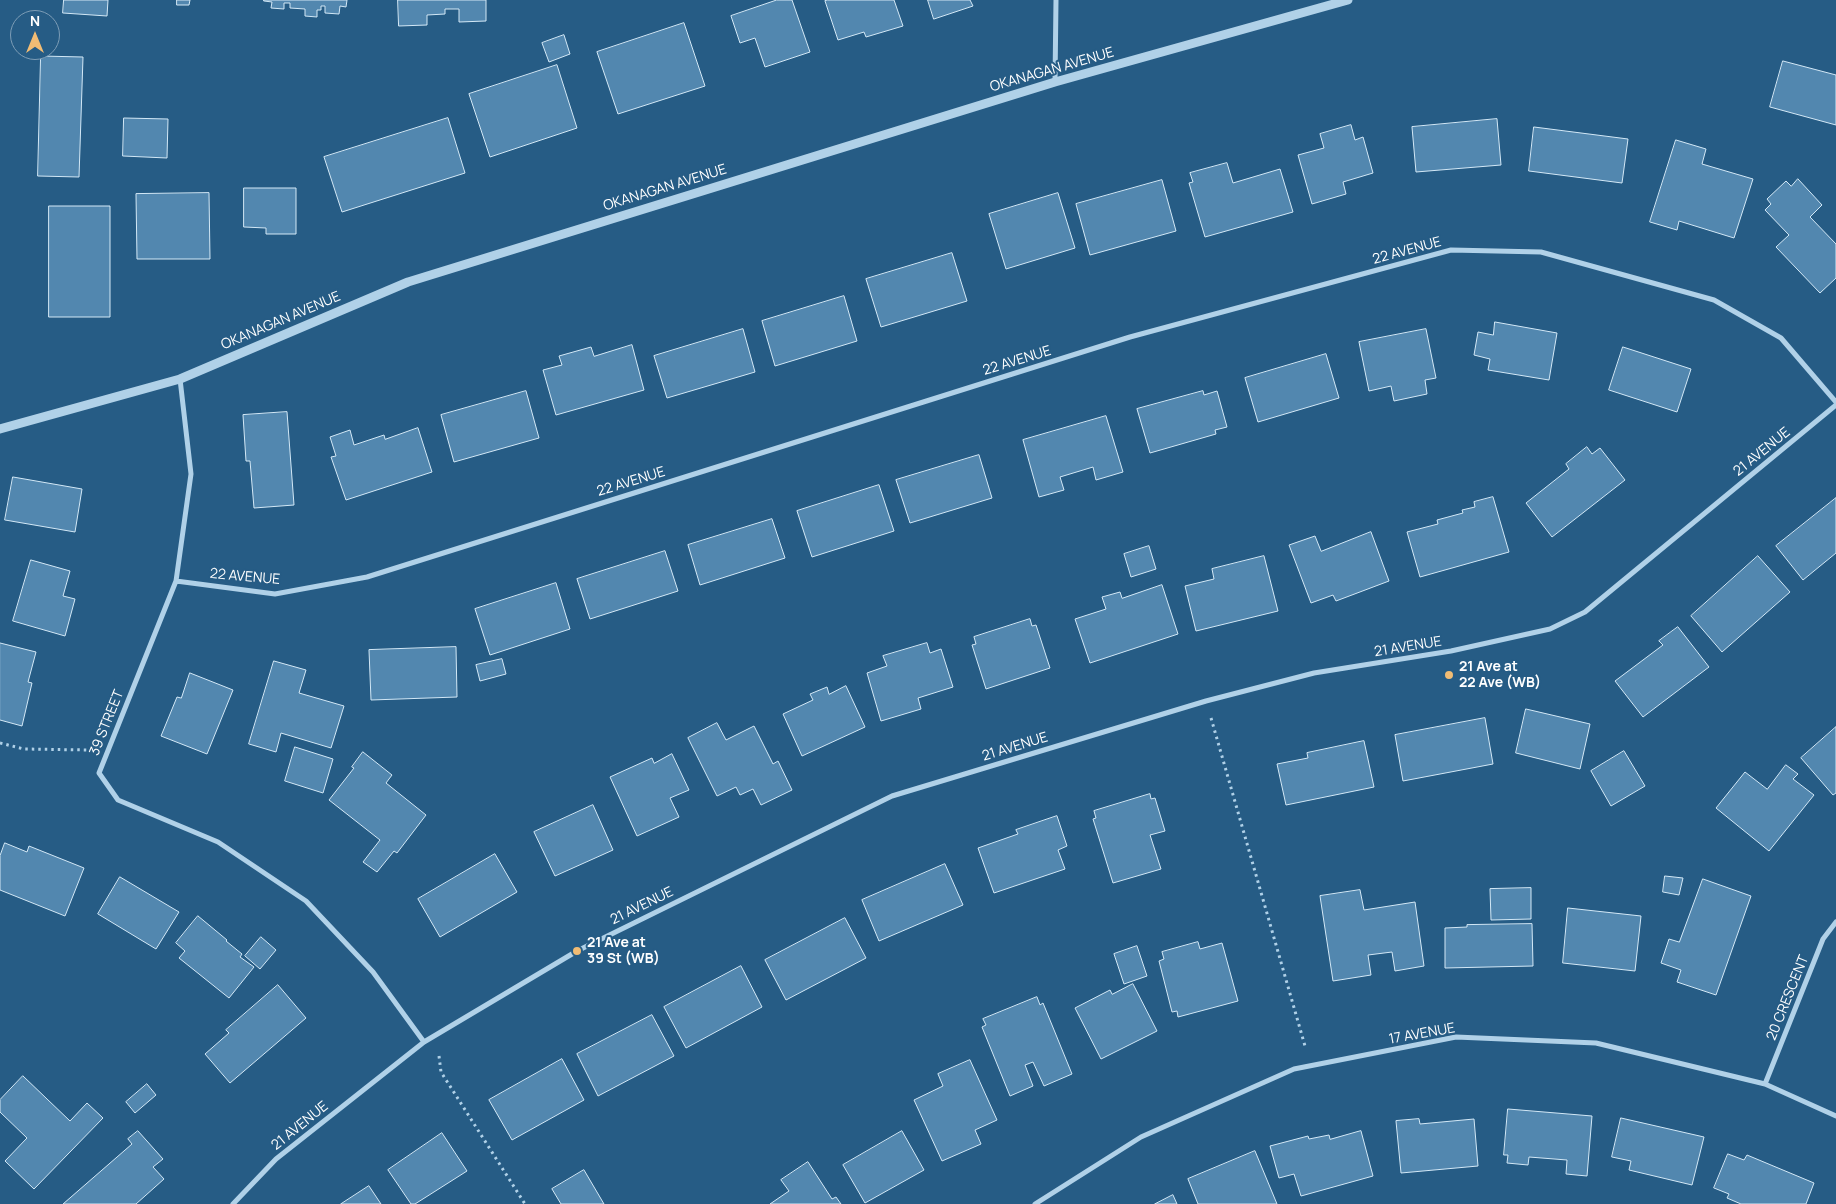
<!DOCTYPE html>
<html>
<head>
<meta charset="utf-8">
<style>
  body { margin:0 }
  #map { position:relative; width:1836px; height:1204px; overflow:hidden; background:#265c85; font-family:Manrope,sans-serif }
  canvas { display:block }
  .north { position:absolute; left:10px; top:10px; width:50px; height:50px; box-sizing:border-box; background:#265c85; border:1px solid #7d9db6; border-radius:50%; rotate:0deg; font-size:14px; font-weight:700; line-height:20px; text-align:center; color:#fff }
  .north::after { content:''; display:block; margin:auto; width:18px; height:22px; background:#f1bc74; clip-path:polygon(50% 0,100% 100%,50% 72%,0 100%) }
</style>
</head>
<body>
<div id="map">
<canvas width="1836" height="1204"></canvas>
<div class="north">N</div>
</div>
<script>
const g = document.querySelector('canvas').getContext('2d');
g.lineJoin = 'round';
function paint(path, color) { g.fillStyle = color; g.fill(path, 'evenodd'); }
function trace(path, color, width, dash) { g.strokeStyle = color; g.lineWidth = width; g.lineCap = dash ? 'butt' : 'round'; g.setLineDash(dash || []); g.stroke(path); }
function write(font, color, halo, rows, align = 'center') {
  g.font = font + ' Manrope,sans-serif'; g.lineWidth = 4; g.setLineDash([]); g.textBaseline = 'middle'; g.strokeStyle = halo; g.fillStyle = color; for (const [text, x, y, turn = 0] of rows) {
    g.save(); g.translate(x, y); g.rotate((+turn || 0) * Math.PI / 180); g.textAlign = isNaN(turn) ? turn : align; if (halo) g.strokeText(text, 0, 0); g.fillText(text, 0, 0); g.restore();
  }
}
const building = new Path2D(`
  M64,0H108L107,16L63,13Z
  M177,0H190L189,5H177Z
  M264,0H347L346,7L340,6L339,14L325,13V6H321V10H317V17L305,16V9L290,8V3H284V9L271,8L272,2L264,1Z
  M398,0H486V21L459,22V9H445V14L427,15V25L399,26Z
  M777,0H792L810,52L765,67L755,38L740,43L731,16Z
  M828,0H894L903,26L866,37L864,32L838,40L825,1Z
  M928,0H970L973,6L934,19Z
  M684,23L705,86L618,114L597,52Z
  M564,35L570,54L549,62L542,43Z
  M41,56L83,57L79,177L38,176Z
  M1783,61L1836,75V125L1770,107Z
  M557,65L577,128L490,157L469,94Z
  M124,118L168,119L167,158L123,156Z
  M448,118L465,173L342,212L324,157Z
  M1497,119L1501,165L1416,172L1412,127Z
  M1351,125L1355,140L1363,137L1373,173L1343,182L1346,194L1312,204L1298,155L1324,148L1320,134Z
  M1534,127L1628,139L1622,183L1529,171Z
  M1676,140L1706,149L1702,164L1753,179L1734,238L1679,221L1677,230L1650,222Z
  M1227,163L1233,183L1280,169L1293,212L1205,237L1189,183L1193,182L1190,173Z
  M1798,179L1822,205L1810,217L1836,244V278L1820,293L1776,247L1789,235L1765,210L1771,204L1767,199L1786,181L1791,186Z
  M1162,180L1176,231L1090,255L1076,204Z
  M244,188H296V234H266V228L244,227Z
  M209,193L210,259H137L136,194Z
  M1058,193L1075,248L1006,269L989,214Z
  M49,206H110V317H49Z
  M952,253L967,301L881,327L866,279Z
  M844,296L857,341L775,366L762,321Z
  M1495,322L1557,333L1549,380L1488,370L1490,359L1474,355L1478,332L1493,335Z
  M743,329L755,372L667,398L654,356Z
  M1426,329L1436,378L1425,380L1427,394L1394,401L1391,386L1369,391L1359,342Z
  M632,345L644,390L556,415L543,370L562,365L559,356L591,347L594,356Z
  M1623,347L1691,369L1677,412L1609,390Z
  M1326,354L1339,398L1258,422L1245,378Z
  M526,391L539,438L454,462L441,415Z
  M1203,391L1204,395L1217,391L1227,427L1215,430L1216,434L1150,453L1137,409Z
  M287,412L294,505L254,508L250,461H246L243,415Z
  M1106,416L1123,472L1096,480L1093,467L1060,477L1064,490L1039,497L1023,440Z
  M418,428L432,472L346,500L331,457L336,456L330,437L350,430L354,445L384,435L385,439Z
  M1587,447L1592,454L1600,448L1625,480L1552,537L1526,503L1569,469L1566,464Z
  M979,455L992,498L910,523L896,480Z
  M13,477L82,489L75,532L5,520Z
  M879,485L894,531L812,557L797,511Z
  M1493,497L1509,552L1420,577L1407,532L1438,524L1437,520L1463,513L1462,510L1475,507L1474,502Z
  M1836,498V553L1803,580L1776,546Z
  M772,519L785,558L700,585L688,545Z
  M1371,532L1389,581L1336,601L1333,595L1311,603L1289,545L1315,536L1321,551Z
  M1149,546L1156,569L1131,577L1124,554Z
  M665,551L678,591L590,619L577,579Z
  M1264,556L1278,611L1196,631L1185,586L1214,579L1212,569Z
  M1758,556L1790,592L1722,652L1691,616Z
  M31,560L70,571L63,596L75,599L65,636L13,621Z
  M556,583L570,629L490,655L475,609Z
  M1162,585L1178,634L1090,663L1075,619L1106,609L1102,597L1120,592L1122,598Z
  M1030,619L1032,626L1036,625L1050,668L986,689L972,645L976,644L974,637Z
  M1678,627L1709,667L1643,717L1615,681L1663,645L1659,641Z
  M0,643L36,652L28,682L32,683L22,726L0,720Z
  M927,643L930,653L941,649L953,687L918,698L921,709L881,721L867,673L887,666L883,656Z
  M456,647L457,697L371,700L369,650Z
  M502,659L506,674L480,681L476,665Z
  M274,661L306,670L299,693L344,706L331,748L281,733L276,752L249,744Z
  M190,673L233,690L207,754L161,736L177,697L181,698Z
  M846,686L865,727L802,756L783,714L813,700L810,694L827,687L829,694Z
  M1526,709L1590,724L1580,769L1516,753Z
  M1485,718L1493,764L1403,781L1395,735Z
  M717,723L726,740L754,726L773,764L778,761L792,790L761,805L753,789L740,795L736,787L717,796L688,738Z
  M1836,727V793L1833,795L1801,758Z
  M1364,741L1374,787L1286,805L1277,764L1308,758L1307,753Z
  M295,747L333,759L323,793L285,781Z
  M1624,751L1645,786L1611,806L1591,771Z
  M363,752L392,775L386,783L426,815L397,853L394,851L377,872L363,862L380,840L329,800L354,768L352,767Z
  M672,754L689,790L670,798L679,817L637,836L610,777L652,758L654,763Z
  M1786,765L1798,774L1793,779L1814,795L1769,851L1716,808L1745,772L1767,789Z
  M1150,794L1151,799L1155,798L1165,831L1150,835L1161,869L1113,883L1093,819L1096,818L1094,811Z
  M593,805L613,850L555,876L534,832Z
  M1057,816L1067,846L1058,850L1065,869L994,893L978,848L1018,834L1016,830Z
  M5,843L27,852L29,846L84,868L65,916L0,890V856Z
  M495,854L517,892L440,937L418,899Z
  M945,864L963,905L879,941L862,900Z
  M1665,876L1683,878L1679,895L1663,892Z
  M120,877L179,912L156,949L98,914Z
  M1703,879L1751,896L1716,995L1677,982L1681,970L1661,963L1669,939L1679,942Z
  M1531,888V919L1491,920L1490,889Z
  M1360,890L1364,910L1415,902L1424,966L1395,971L1392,952L1368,955L1371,975L1333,981L1320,896Z
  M1568,908L1641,916L1635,971L1563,963Z
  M198,916L227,940L226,941L242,954L240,957L254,967L229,998L179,958L185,951L176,943Z
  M845,918L866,958L786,1000L765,960Z
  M1532,924L1533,966L1445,968V928L1467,927V925Z
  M261,937L276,950L260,969L245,956Z
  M1198,942L1200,949L1222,943L1238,1001L1178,1017L1177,1011L1172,1012L1159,961L1164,959L1162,952Z
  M1137,946L1147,976L1124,984L1114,954Z
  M741,966L762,1007L686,1048L664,1007Z
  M1133,984L1157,1031L1101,1059L1075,1008L1110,990L1112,994Z
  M278,985L306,1018L230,1083L205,1054L229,1033L226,1030Z
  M1037,997L1040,1005L1043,1003L1072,1074L1044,1086L1033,1062L1025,1065L1033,1086L1010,1096L982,1027L986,1025L983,1019Z
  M652,1015L674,1056L598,1096L577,1054Z
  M562,1059L584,1100L512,1140L489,1100Z
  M970,1060L997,1120L975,1130L981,1144L942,1161L914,1100L943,1086L938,1074Z
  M23,1076L70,1121L87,1103L103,1118L34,1189L5,1161L27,1138L0,1112V1100Z
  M147,1084L156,1095L135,1113L126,1102Z
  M1508,1109L1592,1116L1587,1176L1566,1174L1567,1160L1529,1157L1528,1165L1507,1163L1508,1155H1504Z
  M1621,1118L1704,1137L1692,1185L1629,1170L1631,1161L1612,1157Z
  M1419,1119L1420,1124L1474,1119L1478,1166L1401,1173L1396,1121Z
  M138,1131L163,1159L153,1167L164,1179L136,1204H63L132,1144L128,1139Z
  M902,1131L924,1170L865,1203L843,1165Z
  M1361,1131L1373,1176L1301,1196L1294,1174L1279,1178L1270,1146L1308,1136L1309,1139L1329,1135L1330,1139Z
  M442,1133L467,1171L415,1204H411L388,1170Z
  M1255,1151L1277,1204H1198L1188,1179Z
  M1728,1154L1744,1160L1747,1155L1814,1183L1806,1204H1741L1727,1198L1729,1194L1714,1188Z
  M808,1162L832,1199L836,1197L841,1204H770L789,1191L781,1180Z
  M584,1170L604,1204H561L552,1189Z
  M369,1186L381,1204H341Z
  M1173,1195L1177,1204H1155Z`);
const path = new Path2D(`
  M1211,718L1305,1046
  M0,743L24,749L88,750
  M439,1056L441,1072L525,1204`);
const minor = new Path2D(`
  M1055,82L1056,0
  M180,379L191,474L176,581L99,773L118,800L218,842L306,901L373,972L424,1042
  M176,581L275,594L367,577L1130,337L1451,250L1541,252L1714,300L1781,338L1836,402
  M1765,1084L1823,939L1836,922
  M233,1204L276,1159L424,1042L577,951L892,796L1206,701L1314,673L1451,651L1550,629L1585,612L1836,405
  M1035,1204L1141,1137L1294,1069L1456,1037L1596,1043L1765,1084L1836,1116`);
const tertiary = new Path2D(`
  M0,429L180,379L408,282L1055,82L1348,0`);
const markers = [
  [1449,675,5,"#f1bc74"],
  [577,951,5,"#f1bc74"]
];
const streetNames = [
  ["OKANAGAN AVENUE",1052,70,-16],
  ["OKANAGAN AVENUE",665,188,-17],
  ["22 AVENUE",1407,251,-15],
  ["OKANAGAN AVENUE",281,321,-23],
  ["22 AVENUE",1017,361,-17],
  ["21 AVENUE",1762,452,-39],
  ["22 AVENUE",631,482,-17],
  ["22 AVENUE",245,577,5],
  ["21 AVENUE",1408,647,-9],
  ["39 STREET",107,723,-68],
  ["21 AVENUE",1015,747,-17],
  ["21 AVENUE",642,906,-26],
  ["20 CRESCENT",1788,998,-68],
  ["17 AVENUE",1422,1034,-10],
  ["21 AVENUE",300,1126,-39]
];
const poiNames = [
  ["21 Ave at",1459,667],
  ["22 Ave (WB)",1459,683],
  ["21 Ave at",587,943],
  ["39 St (WB)",587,959]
];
paint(building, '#5287af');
trace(building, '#d3e8f6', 1);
trace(path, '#b0d1e8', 3, [2.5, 4]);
trace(minor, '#b0d1e8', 5);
trace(tertiary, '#b0d1e8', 9);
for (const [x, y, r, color] of markers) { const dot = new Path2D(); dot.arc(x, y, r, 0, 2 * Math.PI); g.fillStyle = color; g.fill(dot); trace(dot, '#265c85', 2); }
write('14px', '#fff', '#265c85', streetNames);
write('bold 14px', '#fff', '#265c85', poiNames, 'left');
</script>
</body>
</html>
